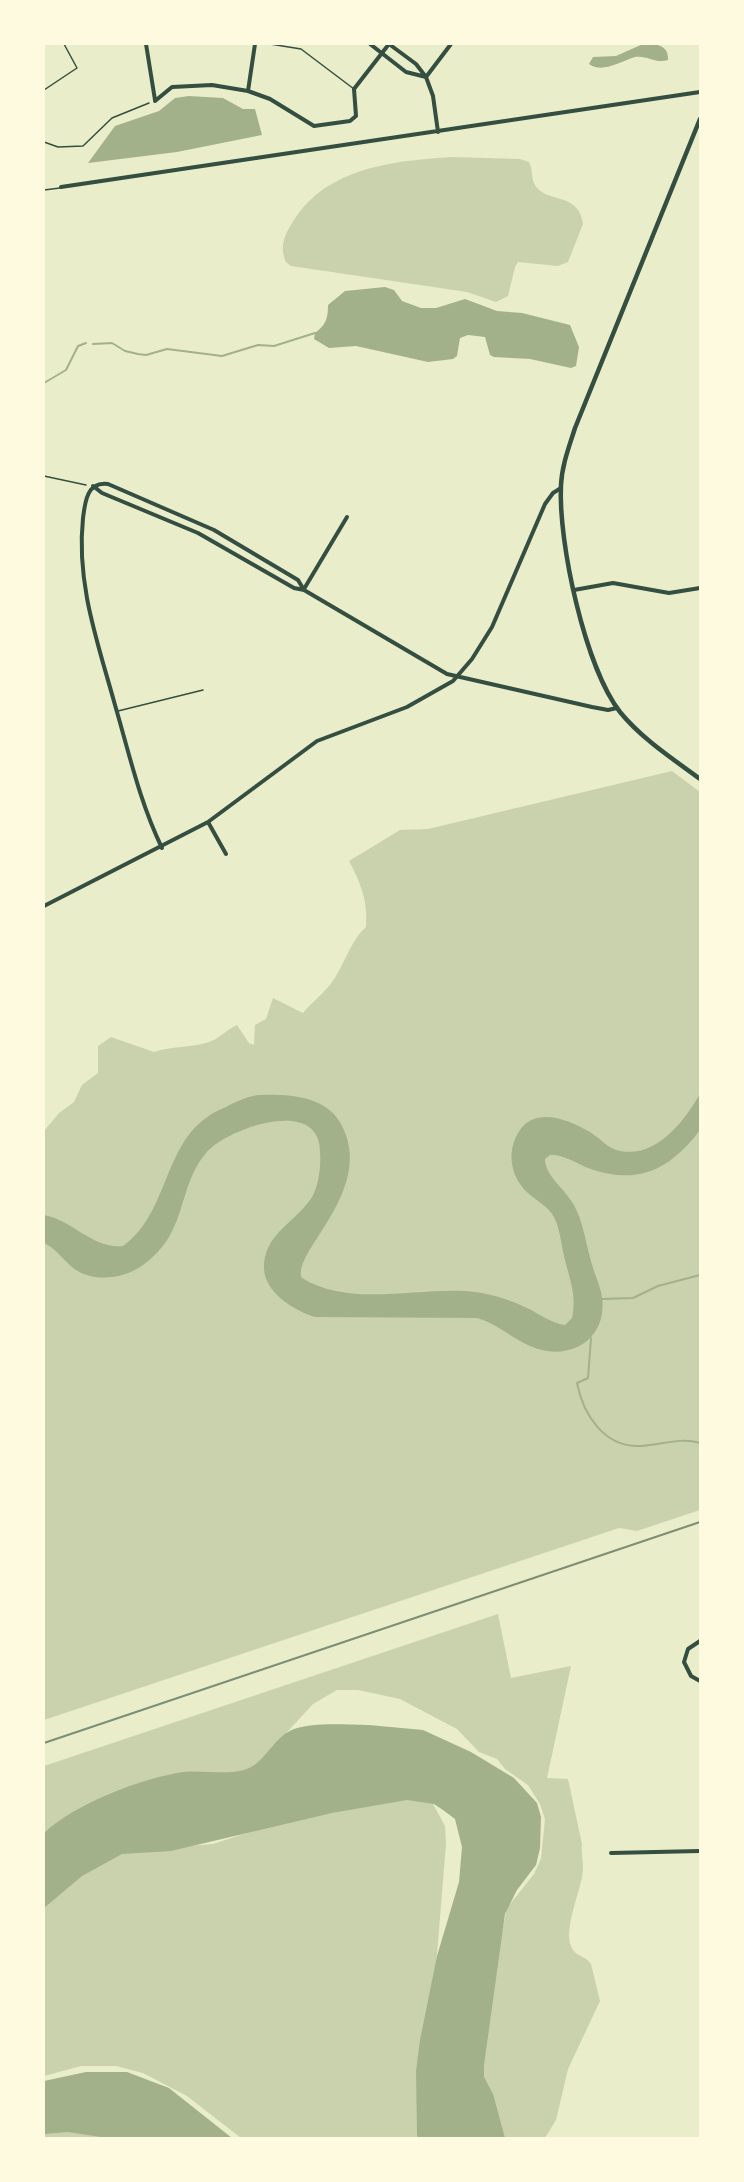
<!DOCTYPE html>
<html>
<head>
<meta charset="utf-8">
<style>
  body { margin:0 }
  #map { position:relative; width:744px; height:2182px; overflow:hidden; background:#e9edc9; font-family:"Exo 2",sans-serif }
  canvas { display:block }
  .frame { position:absolute; inset:0; border:45px solid #fefae0; pointer-events:none }
</style>
</head>
<body>
<div id="map">
<canvas width="744" height="2182"></canvas>
<div class="frame"></div>
</div>
<script>
const g = document.querySelector('canvas').getContext('2d');
g.lineJoin = 'round';
function paint(path, color) { g.fillStyle = color; g.fill(path, 'evenodd'); }
function trace(path, color, width, dash) { g.strokeStyle = color; g.lineWidth = width; g.lineCap = dash ? 'butt' : 'round'; g.setLineDash(dash || []); g.stroke(path); }
const green = new Path2D(`
  M451,157L520,159L529,162C533,169 531,178 535,185C546,204 579,191 583,224L568,262L558,266L518,262L515,267L508,296L496,302L467,292L291,266L286,262C279,246 285,234 294,220C328,167 394,161 451,157Z
  M672,771L700,792V1510L637,1531L619,1528L44,1720V1131L59,1113L74,1102L82,1085L98,1073V1046L111,1037L154,1052C172,1046 190,1048 209,1042C219,1039 227,1029 237,1025L249,1043L254,1045L255,1025L266,1019L273,998L303,1013C311,1003 321,996 329,986C344,968 349,942 366,927C368,901 361,884 349,861L400,830L428,829Z
  M498,1614L511,1678L571,1666L547,1778L568,1779L582,1844C581,1853 583,1858 583,1867C584,1886 560,1932 573,1950C577,1956 587,1957 591,1964L600,2001L568,2069L556,2120L545,2138H503L481,2077L493,1975L507,1908L534,1874L541,1859L545,1819L540,1804L528,1785L505,1769L497,1759L479,1752L457,1729L400,1699L358,1690H337L313,1704L255,1767L44,1837V1766Z
  M412,1798L432,1802L445,1826L446,1844L422,2138H241L187,2096L143,2073L116,2066H81L44,2076V1900L98,1853L213,1844L302,1815Z
  M85,2130L112,2138H44V2132Z`);
const water = new Path2D(`
  M643,44C655,44 669,44 668,60C656,64 647,55 635,57C621,61 602,74 589,64L593,57L616,56Z
  M189,96L223,98L243,109H255L262,135L177,152L88,163L115,126L159,111L175,98Z
  M385,287L394,290L402,301L421,308H436L465,299L497,311L522,313L570,325L579,347L576,366L571,368L530,359L494,357L490,355L485,337L468,335L460,338L457,356L453,359L428,362L356,346L329,348L314,339L315,333C326,325 328,318 328,305L345,291Z
  M700,1094V1130C670,1170 637,1186 588,1168C576,1163 563,1154 550,1155L545,1159C545,1176 566,1190 574,1205C583,1222 585,1239 590,1257C593,1271 600,1284 602,1297C607,1332 581,1356 547,1351C520,1347 502,1325 477,1318L315,1317C295,1311 265,1293 264,1269C263,1235 293,1224 310,1200C320,1187 322,1159 319,1143C310,1099 225,1130 206,1153C176,1189 189,1232 143,1265C128,1276 105,1281 87,1275C68,1270 60,1250 44,1243V1215C73,1220 92,1249 123,1246C167,1215 164,1147 206,1118C212,1113 219,1110 226,1107C235,1102 250,1095 260,1095C289,1094 326,1096 341,1124C377,1190 291,1252 302,1278C349,1307 413,1288 465,1291C486,1292 509,1299 527,1308C540,1314 550,1323 565,1325L572,1318C577,1294 569,1278 564,1256C561,1243 560,1229 554,1217C548,1206 535,1200 527,1192C510,1176 506,1150 520,1130C536,1106 570,1120 590,1132C600,1138 608,1149 620,1151C657,1158 684,1121 700,1094Z
  M369,1725L423,1730L471,1752L514,1778L537,1803L541,1817L540,1848L536,1865L517,1890L505,1914L484,2065V2077L493,2094L505,2138H418L417,2135L416,2071L420,2040L437,1956L459,1882L462,1847L455,1819L443,1810L434,1804L407,1800L332,1813L171,1851L122,1854L82,1876L44,1908V1833C75,1804 141,1778 184,1772C202,1770 228,1775 244,1770C263,1765 272,1741 288,1732C306,1721 348,1725 369,1725Z
  M86,2072H127L169,2088L232,2138H107L68,2132L44,2134V2081Z`);
const stream = new Path2D(`
  M93,344L112,343L125,351L138,354L146,355L167,349L222,356L258,345L274,346L315,333
  M44,383L66,370L78,346L86,343
  M602,1299L633,1298L658,1286L700,1275
  M591,1338L588,1378L577,1383C583,1414 604,1448 641,1446C662,1445 680,1437 700,1443`);
const path = new Path2D(`
  M44,142L58,147L83,146L112,118L149,103
  M44,476L86,485`);
const service = new Path2D(`
  M270,44L301,49L354,89
  M44,90L77,68L64,44
  M44,190L60,188
  M118,711L203,690`);
const minor = new Path2D(`
  M146,44L155,100
  M370,44L406,72L426,77L416,64L389,44
  M248,91L255,44
  M155,101L172,87L212,85L248,91L270,99L314,126L350,121L356,116L354,89L389,44
  M438,132L433,96L426,77L451,44
  M61,187L700,92
  M93,486L102,493L198,533L294,588L304,590L447,674L592,707L608,710L617,708
  M304,589L347,517
  M574,590L613,583L669,593L700,588
  M208,822L226,854
  M162,848C140,803 129,753 115,705C98,643 76,584 83,518C85,502 87,481 108,484L214,530L298,580L304,590
  M44,906L208,822L317,741L407,707L453,681L472,659L492,627L545,504L553,493L561,488
  M700,1641L688,1649L684,1662L691,1676L700,1681
  M611,1853L700,1851`);
const secondary = new Path2D(`
  M700,119L575,428C569,447 562,465 561,485C558,542 585,667 620,712C642,739 673,759 700,779`);
const rail = new Path2D(`
  M44,1743L700,1522`);
paint(green, '#cad2ad');
paint(water, '#a3b18a');
trace(stream, '#a3b18a', 2);
trace(path, '#344e41', 1.5);
trace(service, '#344e41', 1.5);
trace(minor, '#344e41', 4);
trace(secondary, '#344e41', 4.5);
trace(rail, '#7c8e77', 2);
</script>
</body>
</html>
